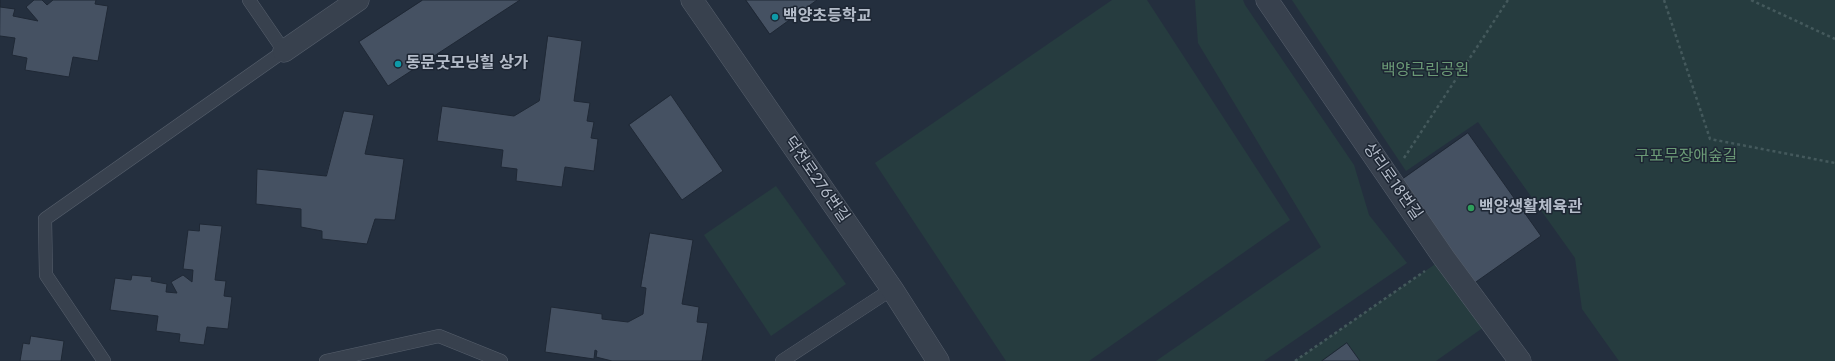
<!DOCTYPE html>
<html>
<head>
<meta charset="utf-8">
<style>
  body { margin:0 }
  canvas { display:block; background:#242f3e }
</style>
</head>
<body>
<canvas width="1835" height="361"></canvas>
<script>
const g = document.querySelector('canvas').getContext('2d');
g.lineJoin = 'round';
function paint(path, color) { g.fillStyle = color; g.fill(path, 'evenodd'); }
function trace(path, color, width, dash) { g.strokeStyle = color; g.lineWidth = width; g.lineCap = dash ? 'butt' : 'round'; g.setLineDash(dash || []); g.stroke(path); }
function write(font, color, halo, rows, align = 'center') {
  g.font = font + ' Jost,"Noto Sans KR",sans-serif'; g.lineWidth = 3; g.setLineDash([]); g.textBaseline = 'middle'; g.strokeStyle = halo; g.fillStyle = color; for (const [text, x, y, turn = 0] of rows) {
    g.save(); g.translate(x, y); g.rotate((+turn || 0) * Math.PI / 180); g.textAlign = isNaN(turn) ? turn : align; if (halo) g.strokeText(text, 0, 0); g.fillText(text, 0, 0); g.restore();
  }
}
const green = new Path2D(`
  M1112,0H1147L1290,220L1089,361H1006L875,163Z
  M1195,0H1243L1245,5L1354,165L1369,215L1407,263L1264,361H1156L1321,247L1198,43Z
  M1292,0H1835V361H1619L1582,309L1575,258L1478,122L1406,171Z
  M776,186L846,284L771,336L704,235Z
  M1444,258L1491,322L1436,361H1295Z`);
const building = new Path2D(`
  M0,0V7L15,9L13,16L38,21L26,7L34,0H42L47,5L53,0H96L95,4L108,6L98,61L73,57L69,77L25,70L27,58L12,55L15,38L0,36Z
  M423,0H520L388,86L359,42Z
  M746,0H817L770,34Z
  M548,36L582,41L574,101L590,103L587,121L594,122L591,138L598,139L594,171L565,167L562,187L516,181L517,169L501,167L503,150L437,141L442,106L514,116L539,101Z
  M671,95L723,171L682,200L629,125Z
  M344,111L374,115L365,154L404,159L395,220L375,219L367,244L322,239V231L301,227V209L256,204L257,169L326,176Z
  M1468,133L1541,236L1473,284L1400,181Z
  M200,224L222,226L215,280L226,281L224,296L232,297L228,329L207,327L204,345L179,342L180,334L156,331L158,316L110,310L115,278L131,280L132,275L152,277L151,281L167,284L166,292L177,293L171,282L183,275L192,282L193,270L183,269L188,230L199,231Z
  M650,233L693,240L682,304L699,307L697,322L708,323L702,361H612L596,357L597,351L595,350L594,359L545,352L551,307L602,314V319L628,322L643,314L646,288L641,287Z
  M31,336L64,341L61,361H20L23,343L29,344Z
  M1347,343L1360,361H1322Z`);
const path = new Path2D(`
  M1664,0L1710,139L1835,163
  M1751,0L1835,39
  M1404,158L1508,0
  M1295,361L1425,271`);
const service = new Path2D(`
  M104,361L46,275L45,219L284,51L249,0
  M326,361L439,336L501,361
  M782,361L892,289`);
const minor = new Path2D(`
  M692,0L892,289L938,361
  M284,51L358,0`);
const tertiary = new Path2D(`
  M1267,0L1444,258L1520,361`);
const markers = [
  [775,17,4,"#0f9aa8"],
  [398,64,4,"#0f9aa8"],
  [1471,208,4,"#2e9e5b"]
];
const poiNames = [
  ["백양초등학교",783,17],
  ["동문굿모닝힐 상가",406,64],
  ["백양생활체육관",1479,208]
];
const parkNames = [
  ["백양근린공원",1425,71],
  ["구포무장애숲길",1686,157]
];
const streetNames = [
  ["덕천로276번길",816,180,55],
  ["상리로18번길",1392,182,55]
];
paint(green, '#263c3f');
paint(building, '#455162');
trace(building, '#1f2835', 1);
trace(service, '#565f6c', 14);
trace(minor, '#565f6c', 23);
trace(tertiary, '#565f6c', 23);
trace(path, '#44595c', 2.5, [3, 3]);
trace(service, '#38414e', 13);
trace(minor, '#38414e', 22);
trace(tertiary, '#38414e', 22);
for (const [x, y, r, color] of markers) { const dot = new Path2D(); dot.arc(x, y, r, 0, 2 * Math.PI); g.fillStyle = color; g.fill(dot); trace(dot, '#1d2633', 1.5); }
write('bold 16px', '#b4bcc9', '#1d2633', poiNames, 'left');
write('16px', '#6b9a76', '#1d2633', parkNames);
write('16px', '#b4bcc9', '#1d2633', streetNames);
</script>
</body>
</html>
